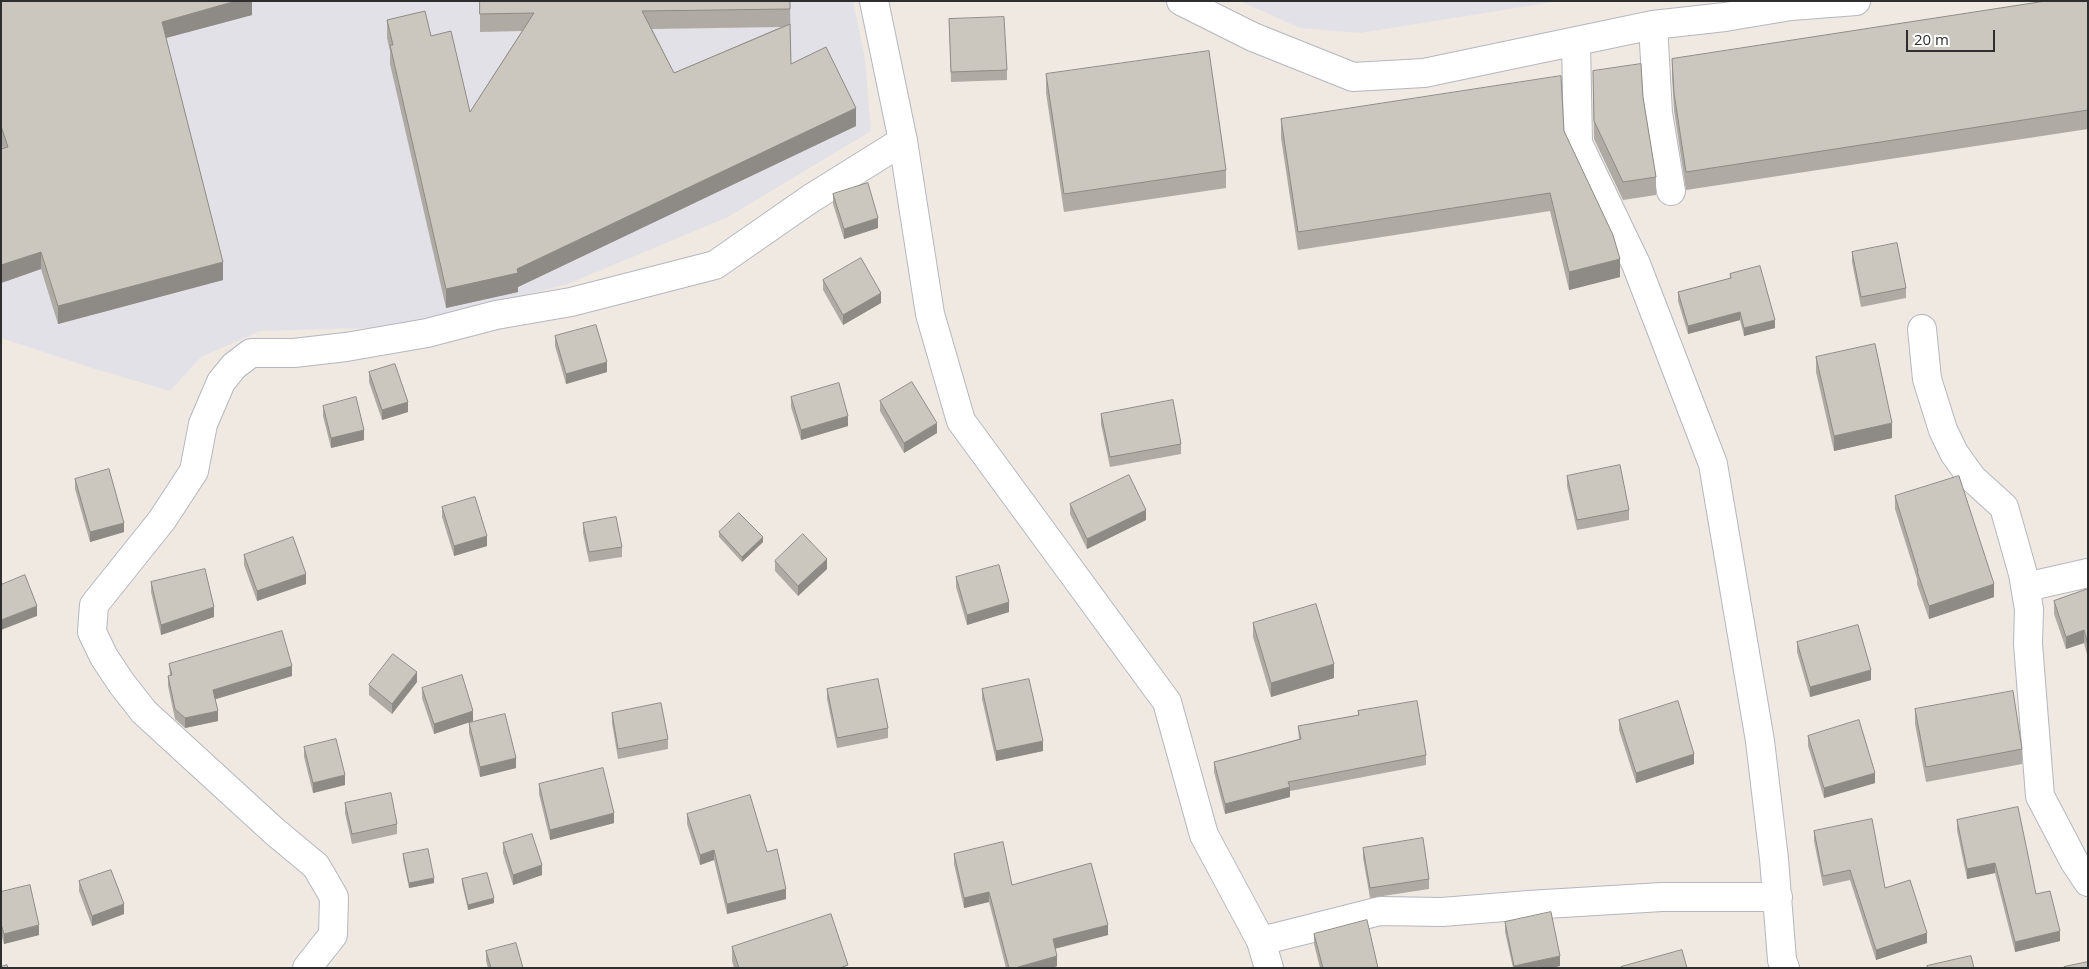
<!DOCTYPE html>
<html>
<head>
<meta charset="utf-8">
<style>
  body { margin:0 }
  #map { position:relative; width:2089px; height:969px; overflow:hidden; background:#efe9e1; font-family:"Open Sans",sans-serif }
  canvas { display:block }
  .frame { position:absolute; inset:0; border:2px solid #2e2e2e; pointer-events:none }
  .scale { position:absolute; left:1906px; top:30px; width:89px; height:22px; box-sizing:border-box; border:2px solid #2e2e2e; border-top:0; padding-left:6px; font-size:15px; line-height:18px; white-space:nowrap; color:#2e2e2e; -webkit-text-stroke:4px #fff; paint-order:stroke }
</style>
</head>
<body>
<div id="map">
<canvas width="2089" height="969"></canvas>
<div class="frame"></div>
<div class="scale">20 m</div>
</div>
<script>
const g = document.querySelector('canvas').getContext('2d');
g.lineJoin = 'round';
function paint(path, color) { g.fillStyle = color; g.fill(path, 'evenodd'); }
function trace(path, color, width, dash) { g.strokeStyle = color; g.lineWidth = width; g.lineCap = dash ? 'butt' : 'round'; g.setLineDash(dash || []); g.stroke(path); }
const industrial = new Path2D(`
  M1,1H853L865,59L871,131L728,217L568,284L398,327L260,331L201,357L170,391L92,368L1,338Z
  M1240,1H1559L1360,33L1300,28Z`);
const minor = new Path2D(`
  M1181,1L1253,37L1353,77L1424,73L1653,25L1725,17L1791,6L1856,1
  M1653,25L1658,113L1671,191
  M1576,42L1578,143L1636,264L1713,464L1760,741L1774,859L1782,960L1785,968
  M1922,329L1927,379L1943,430L1954,453L1972,478L2004,507L2023,574L2029,609L2028,644L2040,796L2074,861L2088,882
  M2026,587L2088,573
  M1261,941L1380,911L1442,912L1529,905L1662,897H1778
  M307,968L333,935L334,897L316,866L274,831L144,712L122,684L104,657L92,632L94,605L162,520L194,471L203,424L221,382L234,366L251,353H294L346,347L427,333L496,315L571,302L715,265L810,199L903,141`);
const secondary = new Path2D(`
  M874,1L903,141L930,314L961,421L1167,702L1204,835L1261,941L1269,968`);
const wall = new Path2D(`
  M1,1H252V15L166,38L223,280L58,324L41,269L1,283V149H3L1,144Z
  M480,1H790L791,64L856,126L518,287V292L446,308L390,64V51L387,38V20L431,36L470,112L522,31L480,32ZM781,27L674,73L652,29Z
  M2088,1V129L1686,190L1674,111L1672,77V59Z
  M949,19L1007,70V80L951,82Z
  M1046,74L1226,170V188L1064,212L1046,93Z
  M1593,90L1643,97L1656,177V195L1623,200L1594,139Z
  M1281,119L1564,131L1620,277L1569,290L1550,211L1298,250L1281,138Z
  M833,194L878,228L844,239L833,204Z
  M1852,252L1906,288V298L1861,307L1852,262Z
  M1730,274L1775,328L1744,336L1740,320L1688,334L1678,301V292L1730,279Z
  M823,280L881,303L843,325L823,290Z
  M555,336L607,372L566,384L555,346Z
  M1816,357L1892,438L1834,451L1816,372Z
  M369,372L408,412L382,420L369,382Z
  M791,397L848,426L801,440L791,407Z
  M880,401L937,433L904,453L880,411Z
  M323,406L364,440L331,448L323,416Z
  M1101,414L1181,444V454L1110,467L1101,424Z
  M1567,476L1629,510V520L1577,530L1567,486Z
  M75,479L124,532L90,542L75,489Z
  M1895,496L1994,597L1929,619L1917,584V579L1895,509Z
  M1070,504L1146,520L1087,549L1070,514Z
  M442,507L487,546L454,556L442,517Z
  M583,523L622,547V557L589,562L583,533Z
  M719,532L763,542L742,562L719,537Z
  M244,555L306,584L257,601L244,565Z
  M775,561L827,569L798,596L775,571Z
  M956,577L1009,612L967,625L956,587Z
  M151,582L214,617L161,635L151,592Z
  M2088,589V658L2084,643L2066,649L2054,614V601Z
  M1253,623L1334,678L1271,697L1253,637Z
  M1797,642L1871,680L1810,697L1797,652Z
  M169,664L292,676L215,699L218,721L185,728L175,719L168,686V676H170Z
  M417,682L392,714L369,695V685Z
  M422,688L473,721L434,734L422,698Z
  M827,689L888,728V738L837,748L827,699Z
  M982,689L1043,751L996,761L982,699Z
  M1915,709L2022,749V764L1926,782L1915,724Z
  M1358,711L1426,755V765L1290,791V797L1225,814L1214,772V762L1299,739L1298,726L1358,715Z
  M612,713L668,739V749L618,759L612,723Z
  M1619,720L1694,764L1636,783L1619,730Z
  M469,723L516,768L480,777L469,733Z
  M1808,736L1875,783L1824,798L1808,746Z
  M304,747L345,785L313,793L304,757Z
  M539,784L614,823L550,840L539,794Z
  M345,803L397,824V834L352,844L345,813Z
  M687,814L767,852L786,899L727,914L714,860L700,865L687,824Z
  M1957,820L2060,941L2015,952L1995,873L1967,879L1957,830Z
  M1814,831L1885,888L1927,943L1876,960L1850,880L1823,886L1814,841Z
  M503,843L542,875L513,885L503,853Z
  M1363,848L1429,879V889L1370,898L1363,858Z
  M403,854L434,883L409,888L403,859Z
  M954,854L1012,885L1108,935L1055,949L1057,966L1052,968H1006L989,902L964,908L954,864Z
  M462,879L494,903L468,910L462,884Z
  M79,881L124,914L92,926L79,891Z
  M1,892L39,935L4,944L1,934Z
  M1505,922L1560,966L1551,968H1513L1505,932Z
  M1314,934L1378,968H1320L1314,944Z
  M732,947L848,968H734L732,961Z
  M486,951L523,968H488L486,961Z`);
const shadedWall = new Path2D(`
  M236,1H252V15L162,39V22Z
  M856,108V126L518,287V292L446,308V289L517,269Z
  M878,218V228L844,239V229Z
  M41,252V269L1,283V265Z
  M1620,259V277L1569,290V272Z
  M223,262V280L58,324V306Z
  M881,293V303L843,325V315Z
  M1740,312V320L1688,334V326Z
  M1775,320V328L1744,336V328Z
  M607,362V372L566,384V374Z
  M408,402V412L382,420V410Z
  M848,416V426L801,440V430Z
  M937,423V433L904,453V443Z
  M1892,423V438L1834,451V436Z
  M364,430V440L331,448V438Z
  M1146,510V520L1087,549V539Z
  M124,523V532L90,542V532Z
  M487,536V546L454,556V546Z
  M763,537V542L742,562V557Z
  M827,559V569L798,596V586Z
  M306,574V584L257,601V591Z
  M1994,584V597L1929,619V606Z
  M1009,602V612L967,625V615Z
  M37,606V616L1,630V620Z
  M214,607V617L161,635V625Z
  M2084,630V643L2066,649V637Z
  M1334,664V678L1271,697V683Z
  M292,666V676L213,700V690Z
  M1871,670V680L1810,697V687Z
  M417,672V682L392,714V704Z
  M218,711V721L185,728V718Z
  M473,711V721L434,734V724Z
  M1043,741V751L996,761V751Z
  M1694,754V764L1636,783V773Z
  M516,758V768L480,777V767Z
  M1875,773V783L1824,798V788Z
  M345,775V785L313,793V783Z
  M1290,787V797L1225,814V804Z
  M614,813V823L550,840V830Z
  M714,850V860L700,865V855Z
  M1995,863V873L1967,879V869Z
  M542,865V875L513,885V875Z
  M434,878V883L409,888V883Z
  M786,889V899L727,914V904Z
  M989,892V902L964,908V898Z
  M494,898V903L468,910V905Z
  M124,904V914L92,926V916Z
  M39,925V935L4,944V934Z
  M1108,925V935L1053,949V939Z
  M2060,931V941L2015,952V942Z
  M1927,933V943L1876,960V950Z
  M1057,956V966L1052,968H1015Z
  M1560,956V966L1551,968H1514V966Z`);
const building = new Path2D(`
  M1,1H236L162,22L223,262L58,306L41,252L1,265V149L8,147L1,126Z
  M480,1H790V9L642,11L674,73L790,24L791,64L826,47L856,108L517,269L518,273L446,289L390,45H393L387,20L425,11L431,36L451,31L470,112L534,13L480,14Z
  M2046,1H2088V110L1686,172L1674,93L1672,59Z
  M1004,17L1007,70L951,72L949,19Z
  M1209,51L1226,170L1064,194L1046,74Z
  M1641,64L1643,97L1656,177L1623,182L1594,121L1593,71Z
  M1561,76L1564,131L1613,235L1620,259L1569,272L1550,193L1298,232L1281,119Z
  M868,183L878,218L844,229L833,194Z
  M1897,243L1906,288L1861,297L1852,252Z
  M861,258L881,293L843,315L823,280Z
  M1760,266L1775,320L1744,328L1740,312L1688,326L1678,292L1731,278L1730,274Z
  M596,325L607,362L566,374L555,336Z
  M1875,344L1892,423L1834,436L1816,357Z
  M395,364L408,402L382,410L369,372Z
  M912,382L937,423L904,443L880,401Z
  M839,383L848,416L801,430L791,397Z
  M356,397L364,430L331,438L323,406Z
  M1173,400L1181,444L1110,457L1101,414Z
  M1620,465L1629,510L1577,520L1567,476Z
  M109,469L124,523L90,532L75,479Z
  M1129,475L1146,510L1087,539L1070,504Z
  M1959,476L1994,584L1929,606L1917,571H1918L1895,496Z
  M475,497L487,536L454,546L442,507Z
  M739,513L763,537L742,557L719,532Z
  M616,517L622,547L589,552L583,523Z
  M803,534L827,559L798,586L775,561Z
  M293,537L306,574L257,591L244,555Z
  M999,565L1009,602L967,615L956,577Z
  M205,569L214,607L161,625L151,582Z
  M25,575L37,606L1,620V585Z
  M2088,589V645L2084,630L2066,637L2054,601Z
  M1316,604L1334,664L1271,683L1253,623Z
  M1858,625L1871,670L1810,687L1797,642Z
  M282,631L292,666L213,690L218,711L185,718L175,709L168,676L172,675L169,664Z
  M393,654L417,672L392,704L369,685Z
  M462,675L473,711L434,724L422,688Z
  M878,679L888,728L837,738L827,689Z
  M1029,679L1043,741L996,751L982,689Z
  M2013,691L2022,749L1926,767L1915,709Z
  M1417,701L1426,755L1288,782L1290,787L1225,804L1214,762L1301,739L1298,726L1359,715L1358,711Z
  M1678,701L1694,754L1636,773L1619,720Z
  M661,703L668,739L618,749L612,713Z
  M505,714L516,758L480,767L469,723Z
  M1859,720L1875,773L1824,788L1808,736Z
  M336,739L345,775L313,783L304,747Z
  M603,768L614,813L550,830L539,784Z
  M391,793L397,824L352,834L345,803Z
  M750,795L767,852L777,849L786,889L727,904L714,850L700,855L687,814Z
  M2018,807L2036,894L2050,891L2060,931L2015,942L1995,863L1967,869L1957,820Z
  M1872,819L1885,888L1910,880L1927,933L1876,950L1850,870L1823,876L1814,831Z
  M532,834L542,865L513,875L503,843Z
  M1423,838L1429,879L1370,888L1363,848Z
  M1003,842L1012,885L1091,863L1108,925L1053,939L1057,956L1015,968H1009L989,892L964,898L954,854Z
  M428,849L434,878L409,883L403,854Z
  M111,870L124,904L92,916L79,881Z
  M487,873L494,898L468,905L462,879Z
  M30,885L39,925L4,934L1,924V892Z
  M1551,912L1560,956L1514,966L1505,922Z
  M831,914L848,965L840,968H739L732,947Z
  M1367,920L1378,968H1323L1314,934Z
  M516,943L523,968H491L486,951Z
  M1682,950L1687,968H1621V967Z
  M1971,956L1974,968H1928L1927,966Z
  M2088,962V968H2064V967Z
  M7,965L8,968H1V967Z`);
paint(industrial, '#e3e1e8');
trace(minor, '#b4b7c1', 30);
trace(secondary, '#b4b7c1', 30);
trace(minor, '#fff', 28);
trace(secondary, '#fff', 28);
paint(wall, '#afaba4');
paint(shadedWall, '#8e8b86');
paint(building, '#cbc7bf');
trace(building, '#8e8b86', 1);
</script>
</body>
</html>
